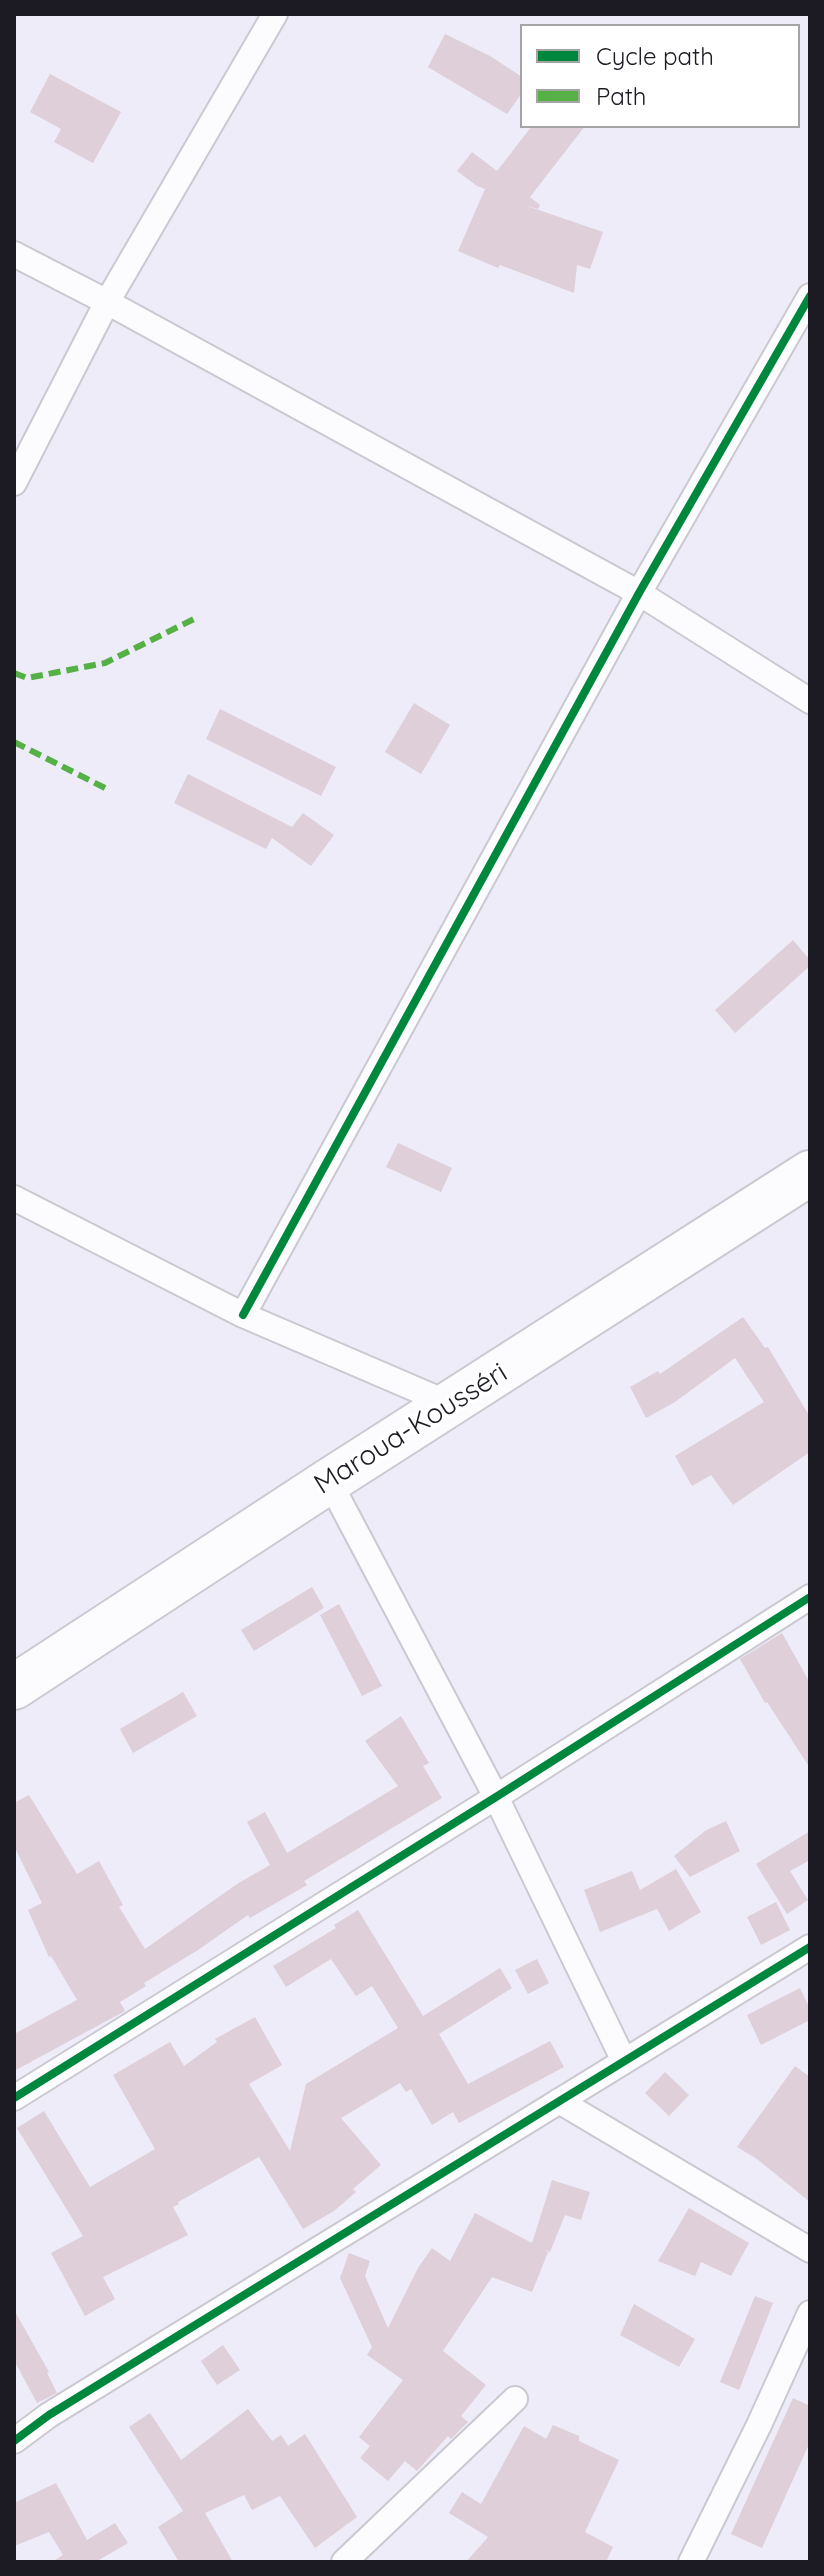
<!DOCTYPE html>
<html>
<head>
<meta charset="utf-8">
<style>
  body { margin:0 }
  #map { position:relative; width:824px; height:2576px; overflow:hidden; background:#edecf8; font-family:Quicksand,sans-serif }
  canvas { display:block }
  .frame { position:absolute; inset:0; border:16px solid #1c1b24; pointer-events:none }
  .legend { position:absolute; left:520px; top:24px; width:280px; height:104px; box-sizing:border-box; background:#fff; border:2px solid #a4a4a7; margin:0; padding:10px 14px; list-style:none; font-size:24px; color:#1c1b24 }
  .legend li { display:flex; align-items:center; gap:16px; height:40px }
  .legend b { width:40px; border:2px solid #a4a4a7 }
</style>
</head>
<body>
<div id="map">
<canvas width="824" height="2576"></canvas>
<div class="frame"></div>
<ul class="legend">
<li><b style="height:10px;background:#00873e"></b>Cycle path</li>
<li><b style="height:10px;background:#55b145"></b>Path</li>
</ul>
</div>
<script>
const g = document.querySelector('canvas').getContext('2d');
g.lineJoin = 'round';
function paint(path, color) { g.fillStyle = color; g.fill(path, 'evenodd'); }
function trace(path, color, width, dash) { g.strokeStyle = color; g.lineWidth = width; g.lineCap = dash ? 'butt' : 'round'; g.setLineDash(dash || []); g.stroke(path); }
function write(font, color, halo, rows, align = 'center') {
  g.font = font + ' Quicksand,sans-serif'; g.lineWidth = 7; g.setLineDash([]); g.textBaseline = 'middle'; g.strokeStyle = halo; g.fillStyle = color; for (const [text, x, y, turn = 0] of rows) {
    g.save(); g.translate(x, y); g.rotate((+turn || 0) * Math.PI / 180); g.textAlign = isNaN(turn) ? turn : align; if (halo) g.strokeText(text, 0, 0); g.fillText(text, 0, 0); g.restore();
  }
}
const building = new Path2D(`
  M445,34L490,56L522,77V93L507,114L428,67Z
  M50,74L121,112L93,163L54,142L61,129L30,112Z
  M532,126H585L530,197L540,205L538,209L524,205L603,232L590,269L577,265L574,293L500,265L498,268L458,251L485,189L477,186L457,171L472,152L497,171Z
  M414,703L450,725L421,774L385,752Z
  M220,709L336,767L321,796L206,739Z
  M188,774L292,827L303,813L334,835L311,866L272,838L266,849L174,803Z
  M793,940L810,960V966L735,1033L715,1010Z
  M398,1143L452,1168L441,1192L386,1167Z
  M743,1317L765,1348L768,1347L810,1417V1452L733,1505L711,1475L692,1486L675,1456L764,1402L735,1358L675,1402L646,1418L630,1387L658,1371L660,1374Z
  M312,1587L324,1608L254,1651L241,1630Z
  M339,1604L382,1686L362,1696L320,1615Z
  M782,1633L810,1683V1768L767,1702L765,1703L740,1659Z
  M183,1692L197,1716L133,1753L120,1729Z
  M401,1716L429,1763L423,1766L442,1798L304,1881L307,1885L250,1918L248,1915L198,1950L144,1983L146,1986L120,2002L125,2011L14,2071V2034L77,2000L51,1956L49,1957L28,1910L42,1903L14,1846V1803L29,1795L77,1874L99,1861L123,1905L119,1907L145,1949L237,1884L270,1865L247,1822L265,1812L287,1853L398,1786L365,1741Z
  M726,1821L740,1851L690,1877L674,1856L705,1831Z
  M810,1831V1860L790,1871L808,1900L787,1914L756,1864Z
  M676,1869L701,1912L669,1931L657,1909L600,1932L584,1890L632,1871L640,1890Z
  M776,1902L790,1930L761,1945L747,1917Z
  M358,1910L423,2016L500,1968L512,1988L439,2034L468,2084L550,2041L564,2067L459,2123L453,2112L432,2125L411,2089L406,2092L400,2083L341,2118L381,2165L353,2189L356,2192L334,2211L303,2229L259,2157L178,2202L179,2204L173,2207L188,2235L103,2277L115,2299L85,2316L51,2253L83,2236L17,2128L44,2111L90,2187L155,2149L113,2075L170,2042L184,2066L217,2042L215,2039L255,2017L282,2065L249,2084L290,2151L306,2084L398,2028L372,1986L356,1996L331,1959L286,1987L273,1966L336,1928L334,1925Z
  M537,1959L549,1983L528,1994L515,1970Z
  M800,1988L810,2009V2020L761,2045L747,2015Z
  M795,2066L810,2077V2202L757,2159L737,2147Z
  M665,2072L689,2095L669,2116L645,2093Z
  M552,2180L590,2192L581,2220L565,2215L550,2252L543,2249L548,2252L532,2292L492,2277L443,2351L486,2385L461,2416L468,2422L451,2439L448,2436L417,2471L405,2461L388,2481L360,2458L370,2446L359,2437L403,2380L367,2355L372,2347L340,2278L349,2253L370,2261L365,2276L388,2328L418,2268L432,2248L450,2261L475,2213L532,2243Z
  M689,2208L749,2243L731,2276L701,2262L695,2276L658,2261Z
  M755,2296L773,2303L739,2390L720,2382Z
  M634,2304L695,2339L679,2367L620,2335Z
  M14,2310L49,2372L47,2373L57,2393L37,2403L14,2360Z
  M223,2345L240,2370L217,2385L201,2361Z
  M793,2398L810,2406V2442L762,2548L731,2534Z
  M248,2409L272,2441L281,2435L288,2446L305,2434L357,2517L315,2548L280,2496L252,2510L244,2495L205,2513L233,2562H179L158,2527L183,2511L129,2427L150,2413L181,2460Z
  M553,2425L579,2436V2441L619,2460L585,2532L613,2547L606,2562H466L488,2537L449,2513L462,2492L481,2504L524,2426L546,2439Z
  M56,2483L87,2540L115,2523L128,2543L99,2560L100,2562H52L63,2555L49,2532L14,2546V2503Z`);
const street = new Path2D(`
  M14,254L107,302L639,593L810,701
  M14,483L107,302L275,14
  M14,1198L243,1315L450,1404
  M243,1315L639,593L810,296
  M329,1481L496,1797L624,2061
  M14,2098L496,1797L810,1597
  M559,2101L810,2250
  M14,2441L49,2415L810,1947
  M344,2562L515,2399
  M691,2562L759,2425L810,2313`);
const highway = new Path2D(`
  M14,1687L329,1481L810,1173`);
const quiet = new Path2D(`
  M14,673L27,678L105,663L194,619
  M14,742L107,789`);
const cycleway = new Path2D(`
  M243,1315L639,593L810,296
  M14,2098L496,1797L810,1597
  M14,2441L49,2415L810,1947`);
const streetNames = [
  ["Maroua-Kousséri",411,1429,-32]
];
paint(building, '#decfd9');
trace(street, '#cac9d2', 28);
trace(highway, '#cac9d2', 48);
trace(street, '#fcfcfe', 24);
trace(highway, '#fcfcfe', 44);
trace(quiet, '#55b145', 6, [12, 6]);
trace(cycleway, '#00873e', 8);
write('28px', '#1c1b24', '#fff', streetNames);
</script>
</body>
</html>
